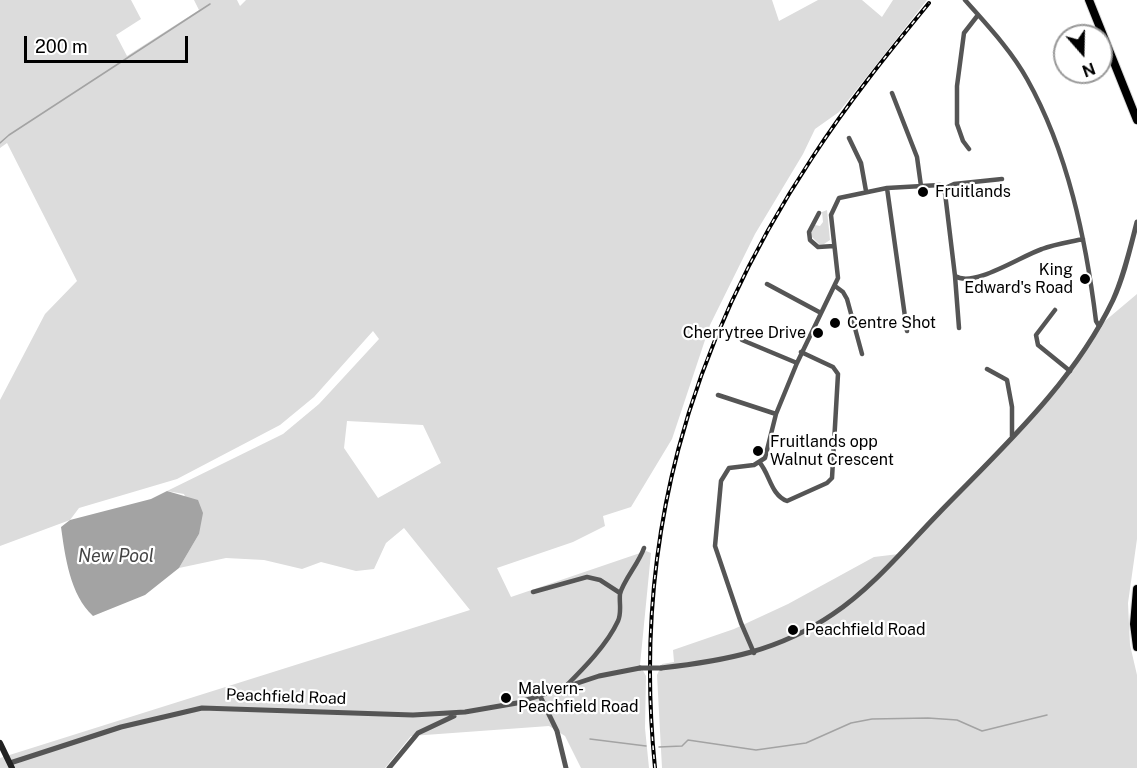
<!DOCTYPE html>
<html>
<head>
<meta charset="utf-8">
<style>
  body { margin:0 }
  #map { position:relative; width:1137px; height:768px; overflow:hidden; background:#fff; font-family:"Public Sans",sans-serif }
  canvas { display:block }
  .north { position:absolute; left:1053px; top:24px; width:60px; height:60px; box-sizing:border-box; background:#fff; border:2px solid #999; border-radius:50%; rotate:160deg; font-size:16px; font-weight:700; line-height:24px; text-align:center; color:#000 }
  .north::after { content:''; display:block; margin:auto; width:21px; height:27px; background:#000; clip-path:polygon(50% 0,100% 100%,50% 72%,0 100%) }
  .scale { position:absolute; left:24px; top:36px; width:164px; height:27px; box-sizing:border-box; border:3px solid #000; border-top:0; padding-left:8px; font-size:18px; line-height:21px; white-space:nowrap; color:#000; -webkit-text-stroke:4px #fff; paint-order:stroke }
</style>
</head>
<body>
<div id="map">
<canvas width="1137" height="768"></canvas>
<div class="north">N</div>
<div class="scale">200 m</div>
</div>
<script>
const g = document.querySelector('canvas').getContext('2d');
g.lineJoin = 'round';
function paint(path, color) { g.fillStyle = color; g.fill(path, 'evenodd'); }
function trace(path, color, width, dash) { g.strokeStyle = color; g.lineWidth = width; g.lineCap = dash ? 'butt' : 'round'; g.setLineDash(dash || []); g.stroke(path); }
function write(font, color, halo, rows, align = 'center') {
  g.font = font + ' "Public Sans",sans-serif'; g.lineWidth = 4.5; g.setLineDash([]); g.textBaseline = 'middle'; g.strokeStyle = halo; g.fillStyle = color; for (const [text, x, y, turn = 0] of rows) {
    g.save(); g.translate(x, y); g.rotate((+turn || 0) * Math.PI / 180); g.textAlign = isNaN(turn) ? turn : align; if (halo) g.strokeText(text, 0, 0); g.fillText(text, 0, 0); g.restore();
  }
}
const green = new Path2D(`
  M0,0H131L141,19L116,35L127,56L199,10L194,0H237L240,6L246,0H772L779,21L818,0H862L882,17L893,0H927L839,112L815,129L803,154L755,234L710,325L672,439L631,507L603,516L605,526L573,542L497,568L511,597L646,551L651,553L640,665L646,676L645,728L649,768H581L565,736L549,726L411,736L385,768H0V758L470,610L404,528L386,543L374,569L356,571L321,562L302,569L264,560L226,558L179,568L199,534L184,494L167,491L283,434L319,404L379,339L373,331L314,397L280,425L177,479L79,508L70,520L0,546V400L45,314L77,281L7,143L0,148ZM347,421L423,425L441,463L378,498L344,448Z
  M827,210L830,240L824,244H819L810,235L815,225L820,226L823,222L822,212Z
  M1137,294V539L1128,603L1130,645L1137,675V768H662L657,675L662,664L674,662L673,650L734,629L788,604L874,557L899,554L1048,396L1099,326Z`);
const water = new Path2D(`
  M167,491L198,500L203,513L199,534L179,568L145,595L93,616C70,595 65,556 61,527L70,520L151,499Z`);
const stream = new Path2D(`
  M0,143L9,135L210,4
  M590,739L646,746
  M659,747L682,746L688,740L756,750L806,743L851,723L872,719L928,718L957,720L982,731L1047,715`);
const minor = new Path2D(`
  M965,0C987,25 1011,50 1027,79C1068,152 1086,240 1096,321L1099,326
  M892,93L917,157L921,186
  M849,138L861,163L866,191
  M969,149L963,141L957,124V86L964,33L978,15
  M887,188L907,331
  M943,189L954,184L1002,179
  M819,213L809,232L810,240L818,247L834,246
  M955,276L959,328
  M767,284L821,313
  M835,286L843,292L847,299L862,354
  M1055,310L1036,335L1038,345L1070,371
  M742,340L797,363
  M987,369L1007,380L1012,407V436
  M718,395L776,414
  M760,463C770,475 771,495 787,501L827,483L832,478L838,374L833,367L801,352
  M533,592L587,577L600,580L620,593
  M754,653L741,623L715,546L721,481L729,468L754,465L765,458L776,414L797,363L838,278L831,215L839,198L887,188L940,185L945,193L955,276C974,288 1021,256 1042,249C1055,244 1070,242 1083,239
  M565,687C583,669 607,645 618,621C622,612 619,603 620,594C623,581 639,563 644,548`);
const tertiary = new Path2D(`
  M661,668C724,661 779,651 833,614C872,588 905,548 938,514C1001,449 1073,384 1113,300C1124,276 1130,249 1137,222
  M540,696L557,731L566,768
  M10,763L121,727L202,708L413,715L465,712L517,703L599,676L640,668
  M389,768L418,733L454,716`);
const secondary = new Path2D(`
  M0,743L12,768`);
const trunk = new Path2D(`
  M1089,0L1137,120
  M1137,589L1134,624L1137,647`);
const rail = new Path2D(`
  M655,768C632,543 688,346 812,158C847,104 888,53 929,3`);
const tertiaryBridge = new Path2D(`
  M640,668H661`);
const markers = [
  [923,192,6,"#000"],
  [1085,279,6,"#000"],
  [835,323,6,"#000"],
  [818,333,6,"#000"],
  [758,451,6,"#000"],
  [793,630,6,"#000"],
  [506,698,6,"#000"]
];
const poiNames = [
  ["Fruitlands",935,192],
  ["King",1073,270,"right"],
  ["Edward's Road",1073,288,"right"],
  ["Centre Shot",847,323],
  ["Cherrytree Drive",806,333,"right"],
  ["Fruitlands opp",770,442],
  ["Walnut Crescent",770,460],
  ["Peachfield Road",805,630],
  ["Malvern-",518,689],
  ["Peachfield Road",518,707]
];
const streetNames = [
  ["Peachfield Road",286,697,2]
];
const waterNames = [
  ["New Pool",116,556]
];
paint(green, '#dcdcdc');
paint(water, '#a3a3a3');
trace(stream, '#a3a3a3', 1.5);
trace(trunk, '#dbdbdb', 10);
trace(minor, '#555', 4.5);
trace(tertiary, '#555', 5);
trace(secondary, '#222', 6);
trace(trunk, '#000', 8);
trace(rail, '#000', 4);
trace(rail, '#fff', 1.5, [4.5]);
trace(tertiaryBridge, '#555', 5);
for (const [x, y, r, color] of markers) { const dot = new Path2D(); dot.arc(x, y, r, 0, 2 * Math.PI); g.fillStyle = color; g.fill(dot); trace(dot, '#fff', 2); }
write('16px', '#000', '#fff', poiNames, 'left');
write('16px', '#000', '#fff', streetNames);
write('italic 18px', '#444', '#fff', waterNames);
</script>
</body>
</html>
